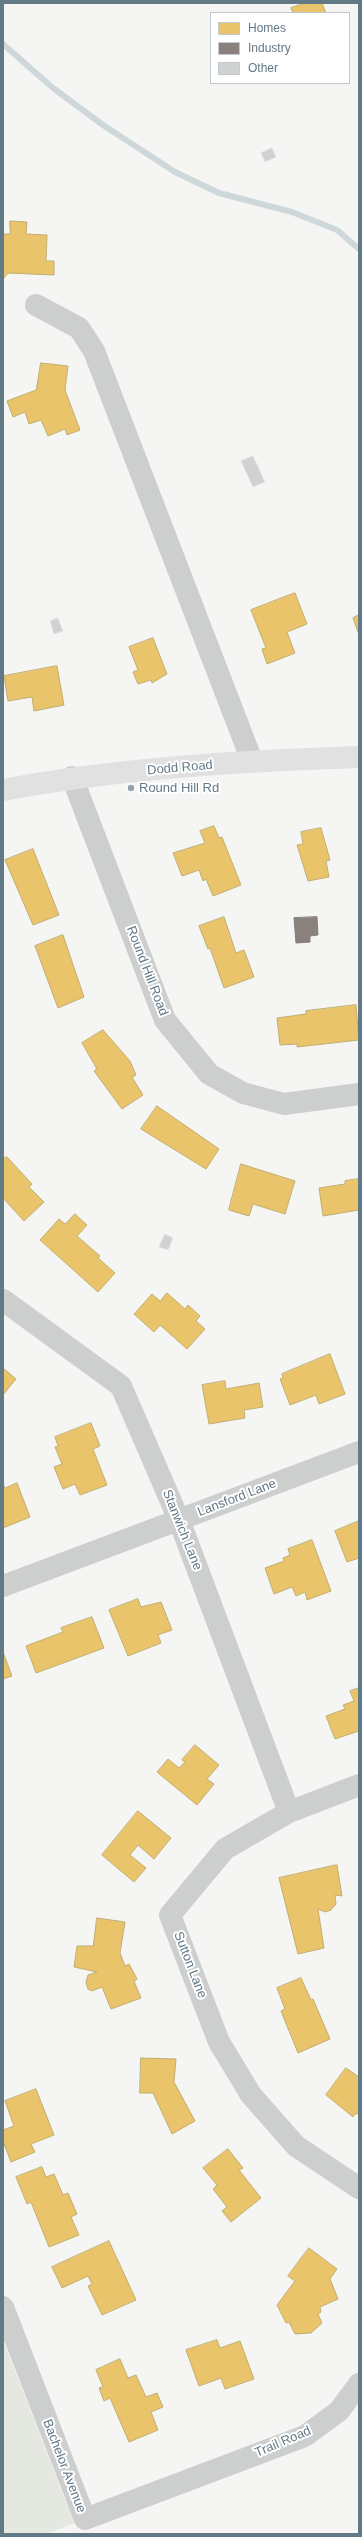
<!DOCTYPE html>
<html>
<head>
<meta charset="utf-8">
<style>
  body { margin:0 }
  #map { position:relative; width:362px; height:2537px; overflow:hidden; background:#f5f5f3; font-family:Arial,sans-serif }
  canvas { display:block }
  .frame { position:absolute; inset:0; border:4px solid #627986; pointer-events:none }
  .legend { position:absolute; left:210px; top:12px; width:140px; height:72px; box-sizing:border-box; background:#fff; border:1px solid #c0c9cf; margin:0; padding:5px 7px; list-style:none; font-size:12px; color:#627986 }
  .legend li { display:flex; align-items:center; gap:8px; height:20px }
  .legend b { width:20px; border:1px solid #c0c9cf }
</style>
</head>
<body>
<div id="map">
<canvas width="362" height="2537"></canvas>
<div class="frame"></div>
<ul class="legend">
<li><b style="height:11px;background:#e9c46a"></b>Homes</li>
<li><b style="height:11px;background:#8a817c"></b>Industry</li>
<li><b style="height:11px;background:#d0d2d1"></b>Other</li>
</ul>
</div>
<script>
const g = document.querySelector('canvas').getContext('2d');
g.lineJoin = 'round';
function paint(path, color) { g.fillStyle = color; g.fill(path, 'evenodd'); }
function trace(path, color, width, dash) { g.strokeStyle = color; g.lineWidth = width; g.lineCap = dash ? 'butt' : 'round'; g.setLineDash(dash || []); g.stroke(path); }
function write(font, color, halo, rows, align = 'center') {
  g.font = font + ' Arial,sans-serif'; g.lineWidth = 4; g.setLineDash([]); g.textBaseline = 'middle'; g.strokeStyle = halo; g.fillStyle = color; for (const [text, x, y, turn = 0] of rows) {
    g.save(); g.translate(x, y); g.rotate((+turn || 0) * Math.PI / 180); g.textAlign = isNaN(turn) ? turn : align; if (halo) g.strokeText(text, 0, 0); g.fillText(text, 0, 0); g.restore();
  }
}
const green = new Path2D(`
  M3,2340L67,2505L85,2519L46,2534H3Z`);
const homes = new Path2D(`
  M305,3H322L326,13H293L291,8Z
  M10,221L27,222L26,234L47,235L46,261H54V275L8,273L3,279V234H10Z
  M41,363L68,366L65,390L80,430L67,435L65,429L48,436L41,420L29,424L25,412L13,417L7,401L36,390Z
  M295,593L307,624L287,632L295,653L267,664L262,649L266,648L251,610Z
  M359,615V635L353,618Z
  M153,638L167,674L152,683L151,680L138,684L133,672L138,670L129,647Z
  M57,666L64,705L34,711L32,697L8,701L4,676Z
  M214,826L219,838L222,837L241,885L213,896L206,879L203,881L199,870L182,876L173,853L205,843L200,831Z
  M321,828L330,860L326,861L329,877L308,881L297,845L303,844L301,832Z
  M33,849L59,915L33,925L5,860Z
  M224,917L236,953L244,950L254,977L224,988L210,948L208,949L199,926Z
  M63,935L84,997L58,1008L35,946Z
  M356,1005L359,1040L297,1047V1044L280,1045L277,1018L306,1014V1011Z
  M103,1030L130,1061L136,1075L132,1077L143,1095L122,1109L94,1071L97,1069L82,1043Z
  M157,1106L219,1149L206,1169L141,1129Z
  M7,1157L32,1184L29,1187L44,1202L24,1221L3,1198V1159Z
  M241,1164L295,1181L285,1214L253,1204L249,1216L229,1210Z
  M359,1179V1210L323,1216L319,1188L345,1184V1181Z
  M75,1214L87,1225L77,1236L100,1256L98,1258L115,1273L98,1292L40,1240L59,1219L65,1224Z
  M167,1293L185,1309L188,1305L200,1316L196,1321L205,1329L187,1349L160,1325L154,1332L134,1314L152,1294L160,1301Z
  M330,1354L345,1394L319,1404L316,1395L290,1405L280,1379L283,1378L282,1374Z
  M3,1368L16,1379L3,1395Z
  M225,1381L226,1389L259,1383L263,1407L244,1410L245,1418L209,1424L202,1385Z
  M91,1423L100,1446L93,1449L107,1485L80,1495L75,1484L63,1489L54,1467L62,1464L55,1447L58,1446L55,1437Z
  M17,1483L30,1517L3,1528V1484L5,1488Z
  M359,1521V1558L347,1562L335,1531Z
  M312,1540L331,1591L307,1600L305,1592L296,1596L292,1587L274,1594L265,1568L284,1561L283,1558L290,1555L288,1549Z
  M138,1599L141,1607L161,1602L172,1630L158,1635L161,1643L128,1656L109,1610Z
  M92,1617L104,1648L36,1673L26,1646L63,1632L61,1628Z
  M3,1652L12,1676L3,1679Z
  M359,1688V1731L335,1739L326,1716L345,1709L343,1705L354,1701L350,1691Z
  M195,1745L219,1765L207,1779L214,1784L197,1805L157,1772L168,1759L179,1768L185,1762L182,1760Z
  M138,1811L171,1838L154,1859L138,1845L130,1855L146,1868L134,1882L102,1855Z
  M337,1865L342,1896L335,1895L336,1904L331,1910L325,1912L318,1909L324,1948L298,1954L279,1878Z
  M97,1918L125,1922L120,1953L125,1966L129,1964L137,1979L134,1981L141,1998L111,2009L102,1987L92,1991L88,1989L86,1982L88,1975L97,1972L74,1967L77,1946H93Z
  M301,1978L311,2000L313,1999L330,2039L298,2053L281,2011L285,2009L277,1988Z
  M141,2058L176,2059L174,2082L195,2121L172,2134L153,2093H140Z
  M346,2068L359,2077V2115L356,2113L353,2117L326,2095Z
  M36,2089L54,2135L31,2144L35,2152L11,2162L3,2141V2130L14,2126L5,2101Z
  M228,2149L243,2168L239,2170L261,2198L231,2222L222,2211L227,2207L213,2189L217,2185L203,2168Z
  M42,2167L46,2177L54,2174L63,2195L68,2193L77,2214L71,2217L79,2235L49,2247L31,2202L27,2204L16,2177Z
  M109,2241L136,2300L102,2315L88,2286L92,2284L88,2276L62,2288L52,2267Z
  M309,2248L337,2269L330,2279L338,2299L320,2307L321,2312L318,2314L322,2323L311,2333L295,2334L289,2322L286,2323L277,2305L295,2281L288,2276Z
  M217,2340L220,2348L240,2341L254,2379L225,2389L221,2378L199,2386L186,2350Z
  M120,2359L128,2378L136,2375L146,2397L157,2393L163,2407L151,2412L158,2430L129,2442L110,2398L104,2401L99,2388L103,2387L96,2370Z`);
const industry = new Path2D(`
  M317,917L318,935L310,936V942L296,943L294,918Z`);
const stream = new Path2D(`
  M3,44L53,88L103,125L175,172L219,193L292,212L337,230L359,249`);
const building = new Path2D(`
  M272,148L276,157L265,162L261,153Z
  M253,456L265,482L253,487L241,461Z
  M58,618L63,631L54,634L50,621Z
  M165,1234L173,1238L168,1250L159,1247Z`);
const minor = new Path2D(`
  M36,305L79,328L94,351L252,761
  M72,777L165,1020L209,1074L243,1093L284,1104L359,1094
  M3,1300L121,1386L179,1520L289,1812
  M3,1586L359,1452
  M359,1785L289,1812L225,1849L170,1915L219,2042L251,2095L296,2146L359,2188
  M3,2307L85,2519L305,2436L339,2411L359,2384`);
const major = new Path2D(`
  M3,790C120,768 240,761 359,757`);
const markers = [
  [131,788,4,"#95a4ac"]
];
const streetNames = [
  ["Dodd Road",180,768,-5],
  ["Round Hill Road",147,971,69],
  ["Lansford Lane",237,1498,-21],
  ["Stanwich Lane",182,1530,68],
  ["Sutton Lane",190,1965,69],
  ["Trail Road",283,2442,-23],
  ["Bachelor Avenue",64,2466,69]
];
const poiNames = [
  ["Round Hill Rd",139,788]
];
paint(green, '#e4e8e1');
paint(homes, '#e9c46a');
trace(homes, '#c0ae72', 1);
paint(industry, '#8a817c');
trace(industry, '#7e7f7f', 1);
trace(stream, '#ced8da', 6);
paint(building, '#d0d2d1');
trace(building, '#e4e4e2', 1);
trace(minor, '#cdcece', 22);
trace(major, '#e1e1e1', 22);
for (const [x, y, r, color] of markers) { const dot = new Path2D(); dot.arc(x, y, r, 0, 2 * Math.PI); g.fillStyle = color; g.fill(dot); trace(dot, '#fff', 1.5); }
write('13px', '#627986', '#fff', streetNames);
write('13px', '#627986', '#fff', poiNames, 'left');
</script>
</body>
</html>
